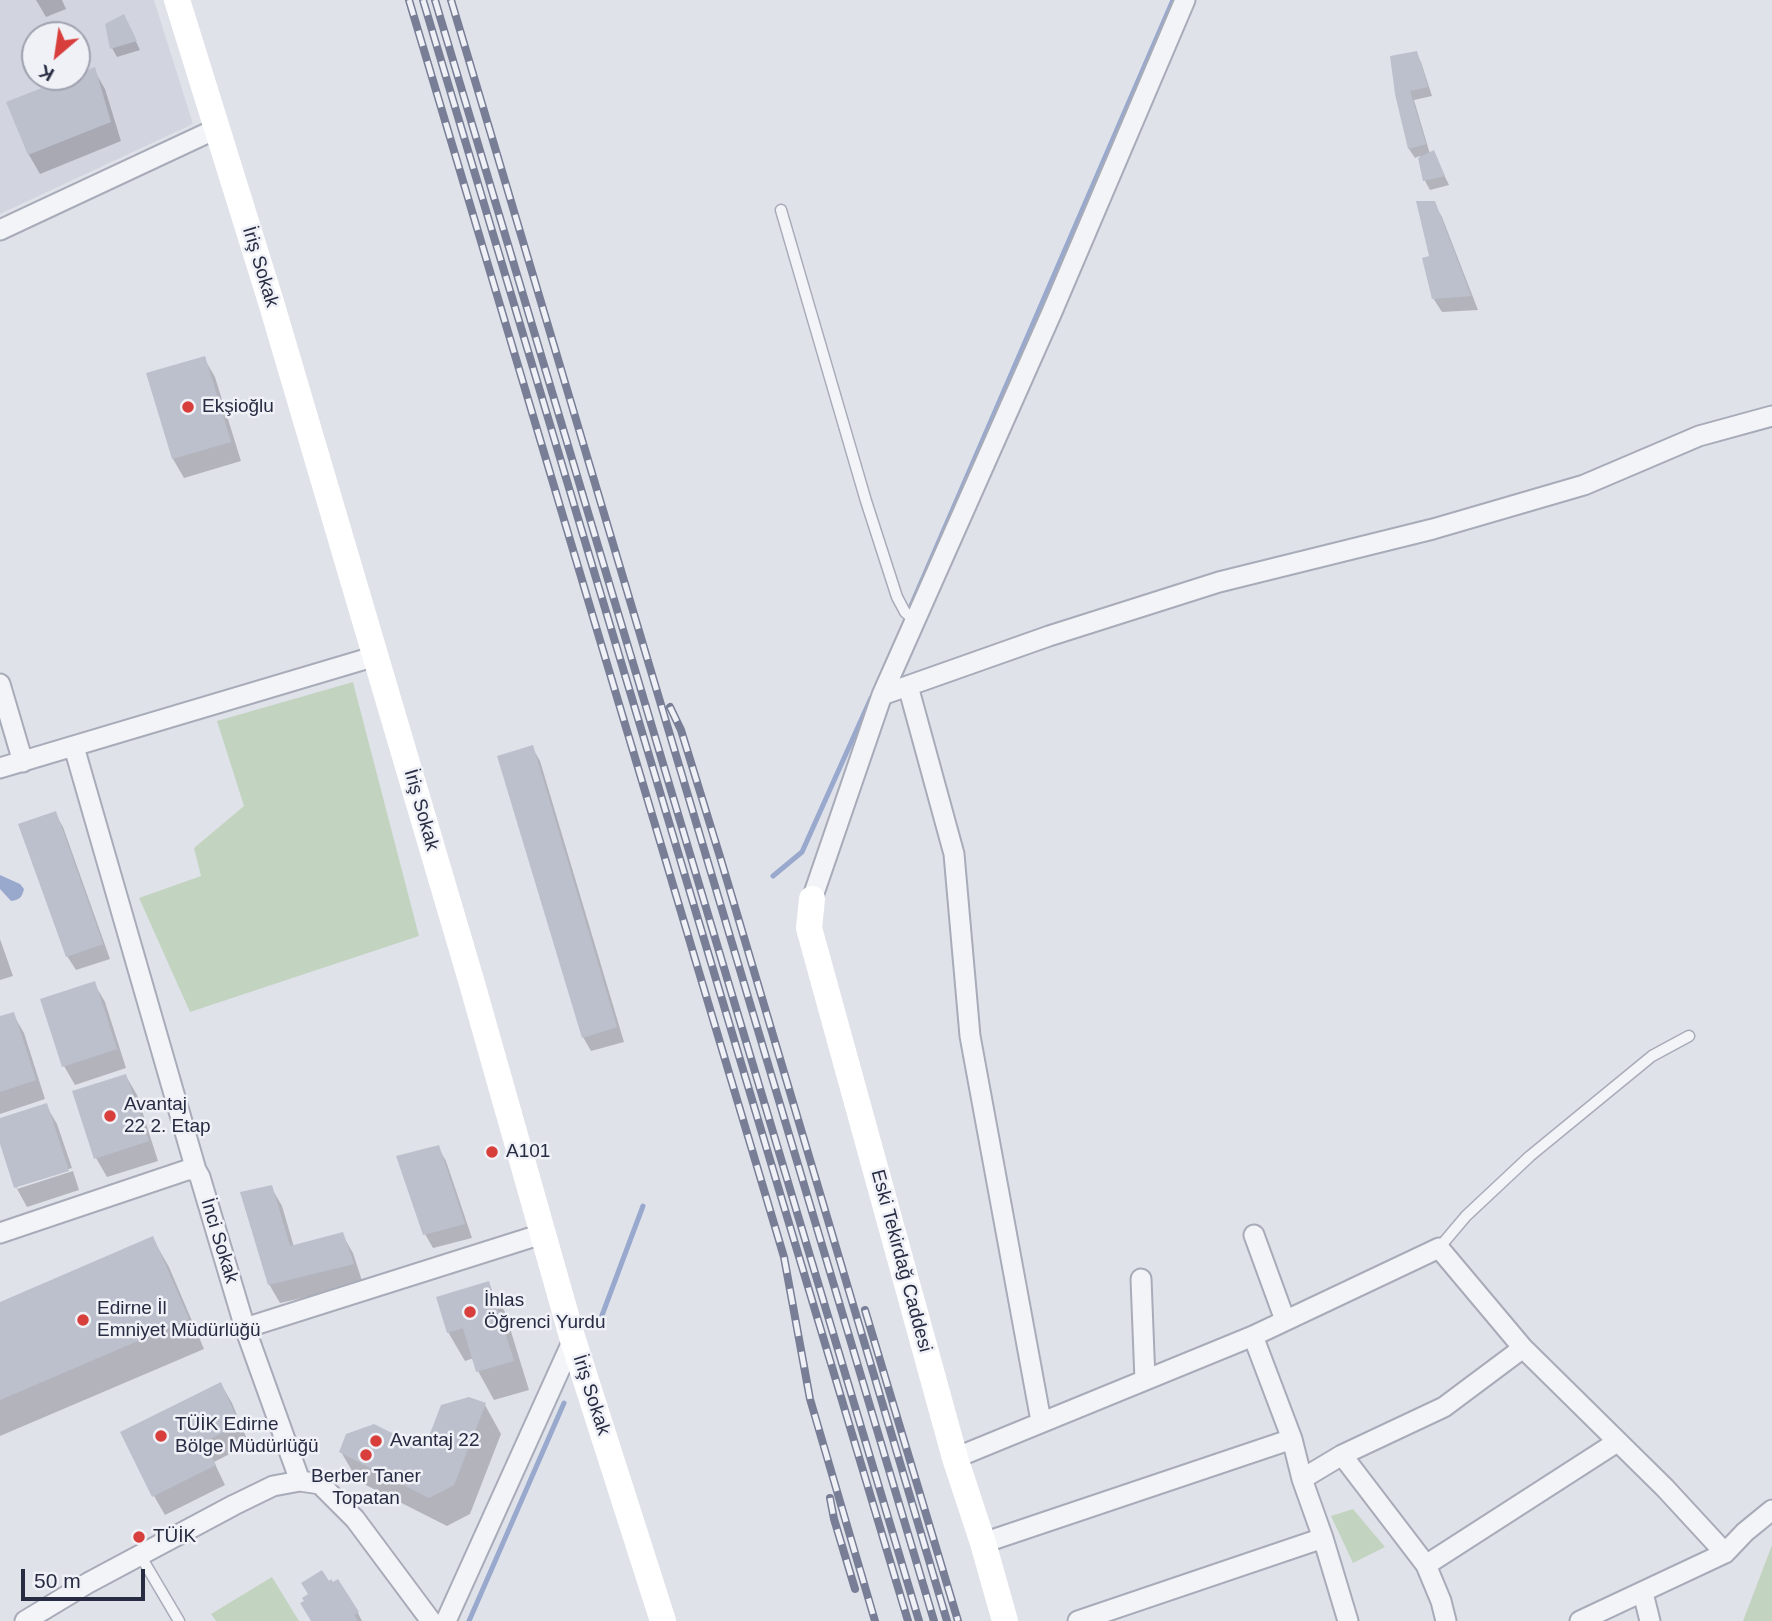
<!DOCTYPE html>
<html>
<head>
<meta charset="utf-8">
<style>
  body { margin:0 }
  #map { position:relative; width:1772px; height:1621px; overflow:hidden; background:#e0e2ea; font-family:Arial,sans-serif }
  canvas { display:block }
  .north { position:absolute; left:21px; top:21px; width:70px; height:70px; box-sizing:border-box; background:#eff1f7; border:2px solid #9fa2af; border-radius:50%; rotate:209deg; font-size:19px; font-weight:700; line-height:28px; text-align:center; color:#272c42 }
  .north::after { content:''; display:block; margin:auto; width:24px; height:32px; background:#d83f3c; clip-path:polygon(50% 0,100% 100%,50% 72%,0 100%) }
  .scale { position:absolute; left:21px; top:1569px; width:124px; height:32px; box-sizing:border-box; border:4px solid #272c42; border-top:0; padding-left:9px; font-size:21px; line-height:24px; white-space:nowrap; color:#272c42; -webkit-text-stroke:5px #eff1f7; paint-order:stroke }
</style>
</head>
<body>
<div id="map">
<canvas width="1772" height="1621"></canvas>
<div class="north">K</div>
<div class="scale">50 m</div>
</div>
<script>
const g = document.querySelector('canvas').getContext('2d');
g.lineJoin = 'round';
function paint(path, color) { g.fillStyle = color; g.fill(path, 'evenodd'); }
function trace(path, color, width, dash) { g.strokeStyle = color; g.lineWidth = width; g.lineCap = dash ? 'butt' : 'round'; g.setLineDash(dash || []); g.stroke(path); }
function write(font, color, halo, rows, align = 'center') {
  g.font = font + ' Arial,sans-serif'; g.lineWidth = 5; g.setLineDash([]); g.textBaseline = 'middle'; g.strokeStyle = halo; g.fillStyle = color; for (const [text, x, y, turn = 0] of rows) {
    g.save(); g.translate(x, y); g.rotate((+turn || 0) * Math.PI / 180); g.textAlign = isNaN(turn) ? turn : align; if (halo) g.strokeText(text, 0, 0); g.fillText(text, 0, 0); g.restore();
  }
}
const built = new Path2D(`
  M0,0H154L193,124L0,214ZM35,35H77V77H35Z`);
const green = new Path2D(`
  M353,682L419,936L190,1012L139,898L201,876L194,848L244,806L217,721Z
  M1353,1509L1385,1547L1353,1563L1331,1516Z
  M1772,1545V1621H1743Z
  M272,1577L299,1621H216L211,1614Z`);
const water = new Path2D(`
  M0,875L20,884L24,889C22,897 20,900 11,901L0,889Z`);
const shadow = new Path2D(`
  M36,0H62L66,9L46,17Z
  M128,25L140,50L117,57L112,48Z
  M1416,53L1421,62L1432,96L1414,100L1430,154L1438,162L1449,185L1430,190L1425,181L1420,156L1415,158L1409,149L1397,93Z
  M94,70L105,89L121,141L40,174L29,155L8,103Z
  M1434,203L1442,217L1478,310L1442,312L1433,298L1431,257Z
  M204,358L215,377L241,461L184,478L173,459L148,374Z
  M532,747L540,761L624,1042L591,1051L583,1037Z
  M55,813L63,827L110,959L76,970L67,956Z
  M0,939L13,976L0,980Z
  M94,983L105,1002L126,1068L75,1085L64,1066Z
  M13,1014L24,1033L45,1099L0,1114V1018Z
  M126,1076L137,1095L158,1161L107,1177L96,1158Z
  M46,1105L57,1124L72,1168L17,1185V1189L73,1171L79,1190L27,1207L16,1187L0,1138V1120Z
  M438,1147L446,1161L472,1238L433,1248L425,1234Z
  M271,1187L282,1206L294,1247L342,1234L353,1253L363,1284L280,1303L269,1284Z
  M153,1239L169,1267L204,1349L0,1436V1304Z
  M488,1283L505,1312L529,1390L494,1400L478,1371L474,1358L465,1361L448,1332Z
  M221,1384L232,1403L249,1444L214,1462L225,1485L165,1515L154,1496Z
  M485,1405L501,1434L470,1514L447,1526L358,1481L341,1452H425Z
  M329,1583L358,1613L362,1621H312Z`);
const stream = new Path2D(`
  M907,615L1173,0
  M773,876L802,852L871,698
  M601,1318L643,1206
  M469,1621L564,1403`);
const building = new Path2D(`
  M124,14L137,41L110,49L105,24Z
  M1417,51L1428,87L1410,91L1426,144L1408,149L1395,94L1390,56Z
  M95,67L111,122L28,155L6,102L70,77H77V74Z
  M1434,150L1445,176L1423,181L1418,158Z
  M1416,201H1435L1471,296L1432,299L1422,258L1429,256Z
  M205,356L231,442L172,459L146,373Z
  M533,745L617,1027L582,1038L497,756Z
  M56,811L103,944L66,957L18,824Z
  M95,981L117,1049L62,1067L40,999Z
  M14,1012L36,1080L0,1092V1016Z
  M126,1074L149,1141L94,1159L72,1091Z
  M47,1103L69,1171L14,1188L0,1144V1118Z
  M439,1145L465,1224L423,1235L396,1156Z
  M272,1185L290,1246L343,1232L354,1264L268,1285L240,1192Z
  M153,1236L189,1319L0,1400V1302Z
  M489,1281L514,1361L476,1372L463,1328L447,1333L436,1297Z
  M221,1382L239,1424L204,1442L216,1465L152,1497L120,1432Z
  M469,1397L486,1403L454,1485L429,1498L339,1452L346,1434L374,1424L424,1449L441,1405Z
  M322,1570L329,1581L331,1579L333,1582L338,1579L359,1612L354,1615L358,1621H311L300,1603L304,1601L302,1598L308,1594L301,1583Z`);
const lane = new Path2D(`
  M781,210L866,501L897,597L905,612L915,621
  M1439,1248L1466,1216L1530,1156L1652,1056L1689,1036
  M140,1555L179,1621`);
const street = new Path2D(`
  M0,230L218,128
  M0,684L23,762
  M908,686L954,854L970,1036L1041,1421
  M882,695L1049,636L1219,582L1433,529L1584,485L1699,436L1772,416
  M74,747L196,1170L200,1177L245,1328L300,1481
  M0,768L376,656
  M812,899L882,695L1052,312L1185,0
  M0,1233L187,1170H196
  M1254,1235L1285,1320
  M1141,1279L1145,1380
  M245,1328L542,1234
  M1253,1336L1292,1439L1302,1479L1323,1538L1348,1621
  M1342,1455L1426,1565L1441,1601L1446,1621
  M955,1458L1253,1336L1439,1248L1523,1348L1665,1488L1725,1553
  M1302,1479L1342,1455L1444,1407L1523,1348
  M983,1543L1292,1439
  M1426,1565L1617,1442
  M1643,1593L1650,1621
  M25,1621L88,1583L234,1505L273,1486L300,1481L320,1484L355,1519L431,1621
  M446,1621L573,1340
  M1078,1621L1323,1538
  M1580,1621L1725,1553L1745,1532L1772,1510`);
const secondary = new Path2D(`
  M177,0L271,302L471,980L573,1340L663,1621
  M812,899L809,928L955,1458L983,1543L1005,1621`);
const rail = new Path2D(`
  M409,0L784,1257L810,1399L875,1621
  M423,0L908,1621
  M435,0L919,1621
  M451,0L934,1621
  M670,707L681,730L721,860L947,1621
  M865,1310L958,1621
  M830,1498L834,1519L855,1589`);
const markers = [
  [188,407,7,"#d83f3c"],
  [110,1116,7,"#d83f3c"],
  [492,1152,7,"#d83f3c"],
  [470,1312,7,"#d83f3c"],
  [83,1320,7,"#d83f3c"],
  [161,1436,7,"#d83f3c"],
  [376,1441,7,"#d83f3c"],
  [366,1455,7,"#d83f3c"],
  [139,1537,7,"#d83f3c"]
];
const streetNames = [
  ["İriş Sokak",260,267,73],
  ["İriş Sokak",421,810,74],
  ["İnci Sokak",219,1241,73],
  ["Eski Tekirdağ Caddesi",901,1261,75],
  ["İriş Sokak",591,1395,72]
];
const poiNames = [
  ["Ekşioğlu",202,407],
  ["Avantaj",124,1105],
  ["22 2. Etap",124,1127],
  ["A101",506,1152],
  ["İhlas",484,1301],
  ["Öğrenci Yurdu",484,1323],
  ["Edirne İl",97,1309],
  ["Emniyet Müdürlüğü",97,1331],
  ["TÜİK Edirne",175,1425],
  ["Bölge Müdürlüğü",175,1447],
  ["Avantaj 22",390,1441],
  ["Berber Taner",366,1477,"center"],
  ["Topatan",366,1499,"center"],
  ["TÜİK",153,1537]
];
paint(built, '#d2d4df');
paint(green, '#c2d4c0');
paint(water, '#98a9cd');
paint(shadow, '#0003');
trace(stream, '#98a9cd', 5);
paint(building, '#bcc0cd');
trace(lane, '#a8abb8', 13);
trace(street, '#a8abb8', 23);
trace(lane, '#f3f4f8', 10);
trace(street, '#f3f4f8', 19);
trace(secondary, '#fff', 26);
trace(rail, '#787e95', 8);
trace(rail, '#eff1f7', 5, [16]);
for (const [x, y, r, color] of markers) { const dot = new Path2D(); dot.arc(x, y, r, 0, 2 * Math.PI); g.fillStyle = color; g.fill(dot); trace(dot, '#eff1f7', 2.5); }
write('19px', '#272c42', '#eff1f7', streetNames);
write('19px', '#272c42', '#eff1f7', poiNames, 'left');
</script>
</body>
</html>
